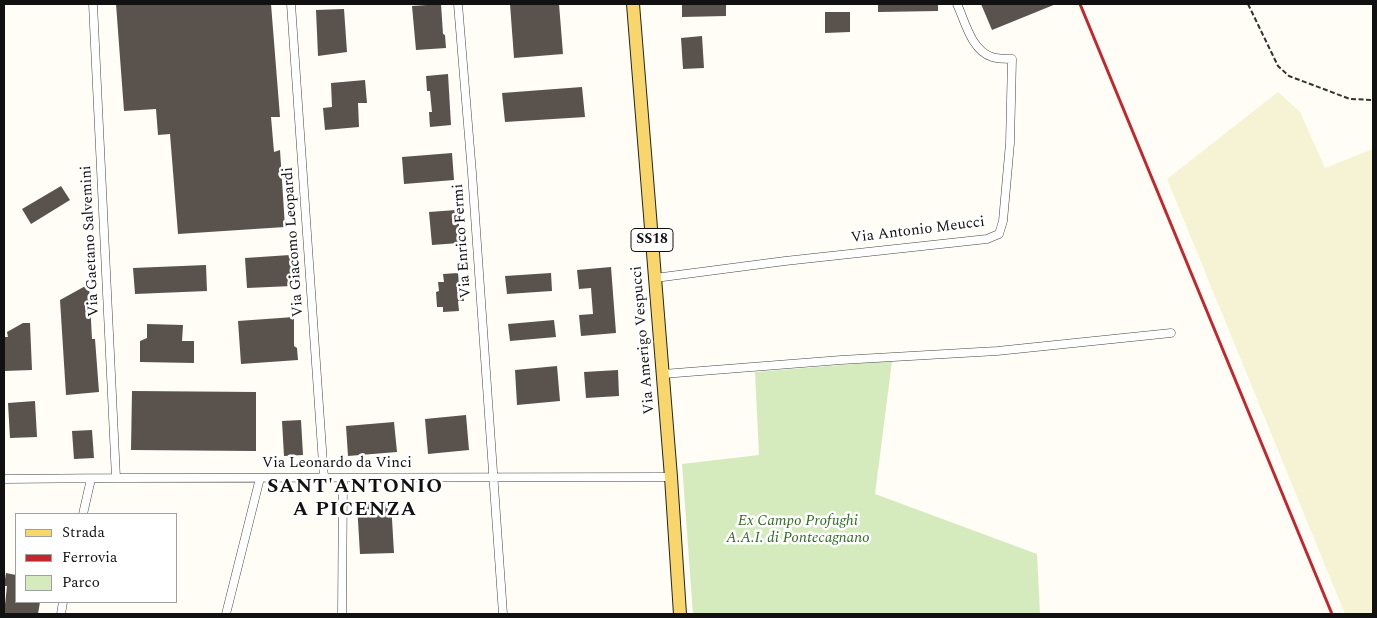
<!DOCTYPE html>
<html>
<head>
<meta charset="utf-8">
<style>
  body { margin:0 }
  #map { position:relative; width:1377px; height:618px; overflow:hidden; background:#fffdf5; font-family:Spectral,serif }
  canvas { display:block }
  .frame { position:absolute; inset:0; border:5px solid #111; pointer-events:none }
  .legend { position:absolute; left:15px; top:513px; width:162px; height:90px; box-sizing:border-box; background:#fff; border:1px solid #a0a0a0; margin:0; padding:6px 9px; list-style:none; font-size:15px; color:#111 }
  .legend li { display:flex; align-items:center; gap:10px; height:25px }
  .legend b { width:25px; border:1px solid #a0a0a0 }
</style>
</head>
<body>
<div id="map">
<canvas width="1377" height="618"></canvas>
<div class="frame"></div>
<ul class="legend">
<li><b style="height:6px;background:#f9d66b"></b>Strada</li>
<li><b style="height:6px;background:#c4262e"></b>Ferrovia</li>
<li><b style="height:14px;background:#d5ebbd"></b>Parco</li>
</ul>
</div>
<script>
const g = document.querySelector('canvas').getContext('2d');
g.lineJoin = 'round';
function paint(path, color) { g.fillStyle = color; g.fill(path, 'evenodd'); }
function trace(path, color, width, dash) { g.strokeStyle = color; g.lineWidth = width; g.lineCap = dash ? 'butt' : 'round'; g.setLineDash(dash || []); g.stroke(path); }
function write(font, color, halo, rows, align = 'center') {
  g.font = font + ' Spectral,serif'; g.lineWidth = 5; g.setLineDash([]); g.textBaseline = 'middle'; g.strokeStyle = halo; g.fillStyle = color; for (const [text, x, y, turn = 0] of rows) {
    g.save(); g.translate(x, y); g.rotate((+turn || 0) * Math.PI / 180); g.textAlign = isNaN(turn) ? turn : align; if (halo) g.strokeText(text, 0, 0); g.fillText(text, 0, 0); g.restore();
  }
}
const farmland = new Path2D(`
  M1278,92L1300,112L1325,168L1373,149V614H1345L1167,179Z`);
const green = new Path2D(`
  M892,361L875,494L1037,554L1040,614H693L682,464L759,455L755,372Z`);
const building = new Path2D(`
  M116,4H271L280,117H271L274,152L280,150L285,227L178,234L170,134L158,135L156,109L124,111Z
  M441,4L443,34L445,35L446,48L416,50L412,6Z
  M510,4H559L563,54L514,58Z
  M682,4H726V16L682,17Z
  M878,4H938V11L878,12Z
  M981,4H1056L992,30Z
  M344,9L347,52L318,56L316,10Z
  M825,12H850V32L825,33Z
  M702,36L704,68L683,69L681,38Z
  M448,74L451,125L430,127L429,112H432L430,91H427L426,76Z
  M365,80L367,103H358L359,127L325,130L323,108L332,107L331,83Z
  M582,87L585,117L505,122L502,93Z
  M452,153L454,180L404,184L402,157Z
  M61,186L70,200L31,224L22,209Z
  M456,210L457,222H459V243L432,245L429,212Z
  M290,255L292,286L247,288L245,258Z
  M206,265L207,291L135,294L133,268Z
  M611,267L616,333L581,336L579,315L593,314L591,288L579,289L577,270Z
  M458,273L459,285L462,284L464,301H458L459,311L443,312V307H437L436,292L439,291L438,282H444L443,274Z
  M551,273L552,291L507,294L505,276Z
  M89,284L92,339H95L99,392L66,395L60,300Z
  M294,317V346L297,348L298,360L241,364L238,321Z
  M554,320L556,337L510,341L508,324Z
  M23,323H30L32,370L4,371V337H8L7,332Z
  M147,324L183,325L182,341H194V363L140,362V341L147,338Z
  M557,366L560,401L517,405L515,370Z
  M618,370L619,396L586,398L584,372Z
  M132,391L256,392V451L131,450Z
  M35,401L37,437L10,438L8,403Z
  M466,415L469,450L428,454L425,419Z
  M301,420L303,455L284,456L282,421Z
  M394,422L397,452L348,456L346,426Z
  M92,430L94,458L74,459L72,431Z
  M391,502L394,553L360,554L357,504Z
  M6,573L16,575V602H40L38,614H4L7,586H4Z`);
const path = new Path2D(`
  M1248,4L1278,66L1289,76L1350,99L1373,100`);
const street = new Path2D(`
  M93,4L116,478
  M291,4L324,478
  M458,4L472,173L503,614
  M655,278L785,261L987,239L999,234L1003,221L1010,143L1012,59C1006,59 998,59 992,57C971,50 965,21 957,4
  M663,374L841,360L997,351L1171,333
  M4,479L116,478L671,477
  M83,514L91,479
  M61,614L63,602
  M226,614L260,478
  M342,614L343,478`);
const primary = new Path2D(`
  M633,4L671,477L680,614`);
const rail = new Path2D(`
  M1080,4L1332,614`);
const shields = [
  [652,240,42]
];
const shieldNames = [
  ["SS18",652,240]
];
const streetNames = [
  ["Via Antonio Meucci",918,231,-7],
  ["Via Gaetano Salvemini",91,241,-93],
  ["Via Enrico Fermi",463,241,-94],
  ["Via Giacomo Leopardi",294,242,-94],
  ["Via Amerigo Vespucci",644,340,-95],
  ["Via Leonardo da Vinci",337,464]
];
const parkNames = [
  ["Ex Campo Profughi",798,522],
  ["A.A.I. di Pontecagnano",798,539]
];
const districtNames = [
  ["SANT'ANTONIO",355,488],
  ["A PICENZA",355,511]
];
paint(farmland, '#f6f3d4');
paint(green, '#d5ebbd');
paint(building, '#5a524d');
trace(street, '#444', 9);
trace(primary, '#222', 14);
trace(path, '#333', 2, [5, 2.5]);
trace(street, '#fff', 8);
trace(primary, '#f9d66b', 12);
trace(rail, '#c4262e', 3);
for (const [x, y, w] of shields) { const box = new Path2D(); box.roundRect(x - w / 2, y - 11.5, w, 23, 4); g.fillStyle = '#fff'; g.fill(box); trace(box, '#111', 1); }
write('bold 14px', '#111', null, shieldNames);
write('15px', '#111', '#fff', streetNames);
write('italic 15px', '#2f6b1f', '#fff', parkNames);
g.letterSpacing = '1px';
write('bold 20px', '#111', '#fff', districtNames);
g.letterSpacing = '0px';
</script>
</body>
</html>
